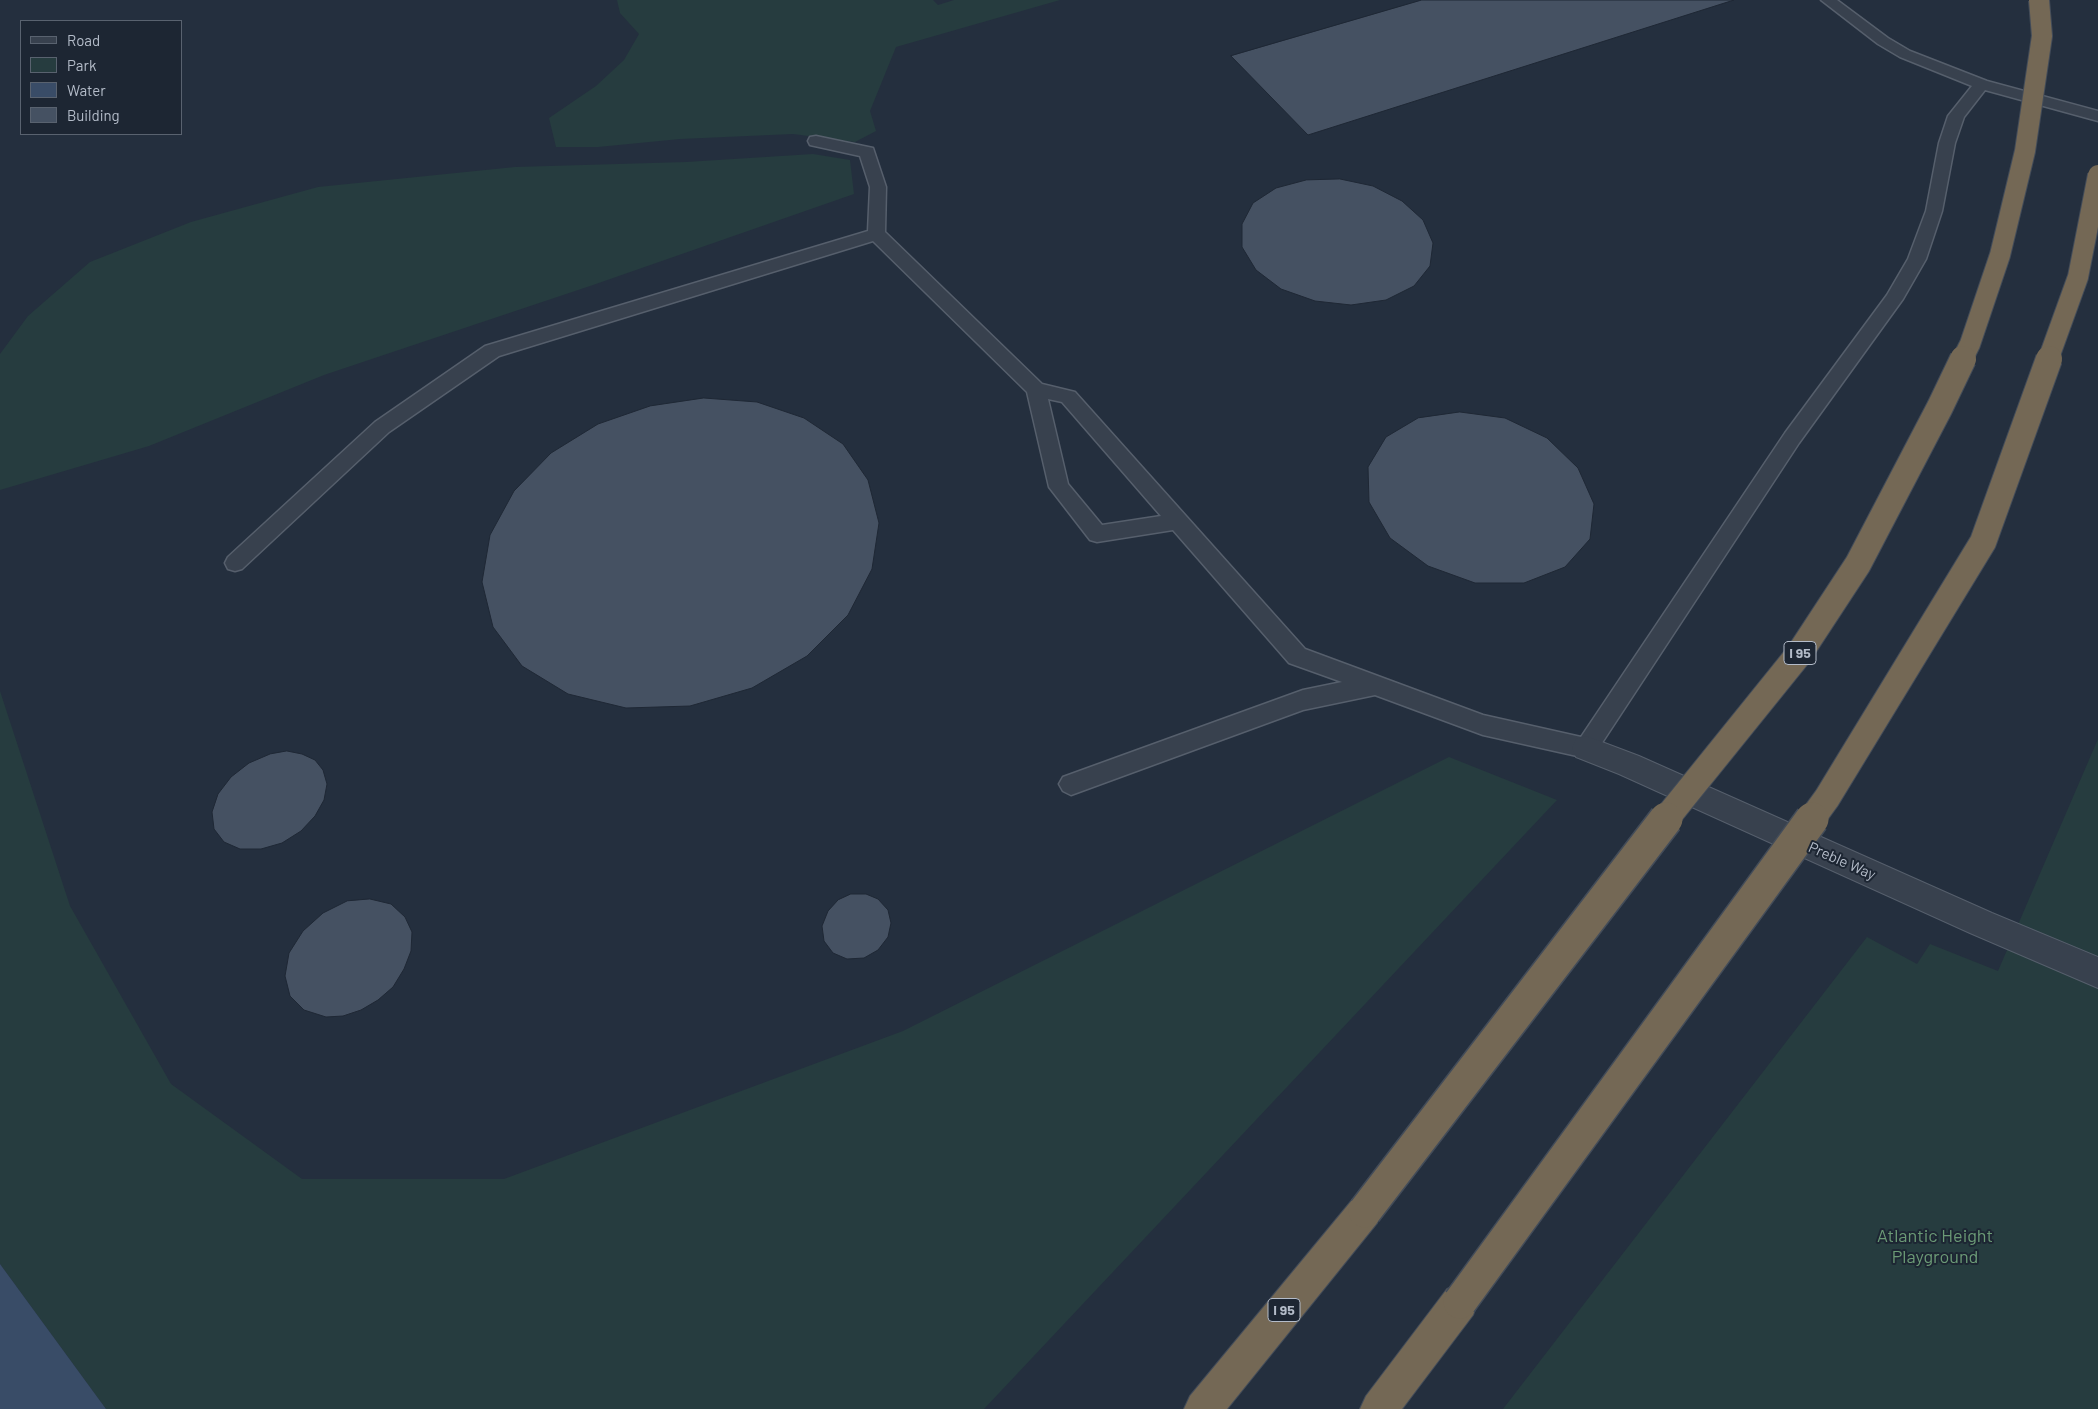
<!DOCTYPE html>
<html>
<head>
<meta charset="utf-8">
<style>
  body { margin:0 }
  #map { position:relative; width:2098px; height:1409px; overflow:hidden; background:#242f3e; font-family:Barlow,sans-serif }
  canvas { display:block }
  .legend { position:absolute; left:20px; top:20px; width:162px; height:115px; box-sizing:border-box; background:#1d2633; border:1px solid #59626f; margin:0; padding:6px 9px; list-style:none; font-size:15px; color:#b4bcc9 }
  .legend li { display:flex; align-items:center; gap:10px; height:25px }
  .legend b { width:25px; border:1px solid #59626f }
</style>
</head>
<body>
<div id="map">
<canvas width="2098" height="1409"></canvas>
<ul class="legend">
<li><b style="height:6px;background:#38414e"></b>Road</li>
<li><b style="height:14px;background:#263c3f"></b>Park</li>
<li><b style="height:14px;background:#394c67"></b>Water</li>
<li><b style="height:14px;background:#455162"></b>Building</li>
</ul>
</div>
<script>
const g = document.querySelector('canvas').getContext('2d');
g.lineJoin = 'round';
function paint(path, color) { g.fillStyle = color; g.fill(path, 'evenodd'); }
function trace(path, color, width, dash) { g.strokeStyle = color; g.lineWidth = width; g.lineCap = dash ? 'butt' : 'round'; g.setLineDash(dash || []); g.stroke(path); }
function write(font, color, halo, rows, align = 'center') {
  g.font = font + ' Barlow,sans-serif'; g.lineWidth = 4; g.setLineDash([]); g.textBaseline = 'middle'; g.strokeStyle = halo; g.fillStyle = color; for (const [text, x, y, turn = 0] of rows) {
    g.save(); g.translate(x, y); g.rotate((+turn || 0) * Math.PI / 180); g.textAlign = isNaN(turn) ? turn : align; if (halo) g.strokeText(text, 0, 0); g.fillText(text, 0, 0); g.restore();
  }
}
const green = new Path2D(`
  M617,0H933L938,5L954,0H1060L896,47L870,111L876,131L855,142L793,134L680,139L598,147H556L549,118L596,86L624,60L639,34L620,13Z
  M813,154L850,160L854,194L593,285L324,375L149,446L0,490V354L28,316L90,262L191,222L318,187L515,167L686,162Z
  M0,691L70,906L171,1084L302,1179H504L903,1031L1449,757L1557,800L984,1409H106L0,1264Z
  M2098,739V1409H1503L1867,937L1917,964L1930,944L1998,971Z`);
const water = new Path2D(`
  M0,1264L106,1409H0Z`);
const building = new Path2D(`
  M1422,0H1734L1308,135L1231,56Z
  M1340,179L1373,186L1402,201L1423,220L1433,243L1430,266L1414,286L1386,300L1351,305L1315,301L1281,289L1256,270L1242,247V224L1253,203L1276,188L1306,180Z
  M704,398L757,402L804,418L843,444L868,480L879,523L872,569L848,615L807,656L752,688L690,706L626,708L568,694L522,666L493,627L482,582L490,535L514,491L551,453L598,424L650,406Z
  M1460,412L1505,418L1547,438L1578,468L1594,504L1590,539L1565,567L1524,583H1475L1428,566L1390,538L1369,502L1368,467L1386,437L1418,418Z
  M287,751L302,754L315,760L323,770L327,784L324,800L315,816L301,831L282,843L261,849H240L224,842L214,829L212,812L218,794L231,777L249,763L270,754Z
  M851,894H866L878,899L888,910L891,923L888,937L878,950L864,958L847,959L833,953L824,941L822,926L828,911L838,900Z
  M370,899L391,904L405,917L412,932L411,951L404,969L393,987L378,1000L361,1010L343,1016L326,1017L304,1010L290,996L285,976L289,953L303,931L323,913L347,901Z`);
const service = new Path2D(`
  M1821,0H1837L1888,38L1910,51L1987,81L2098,111V121L1985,90L1964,117L1955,143L1942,211L1926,259L1903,299L1799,443L1594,755L1586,758L1483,735L1375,695L1303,710L1071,795L1063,791L1059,784L1063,777L1303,690L1342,682L1289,663L1173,530L1097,542L1090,540L1049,487L1027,392L873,241L499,356L389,432L242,569L235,571L228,569L225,563L228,557L375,422L485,346L868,231L870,187L860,156L810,145L808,141L810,137L816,136L873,148L886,187L885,232L1042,384L1075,392L1305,649L1483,715L1581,737L1785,433L1887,295L1908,259L1926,211L1939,143L1948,116L1972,86L1900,57L1878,44ZM1048,399L1062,402L1161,516L1102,525L1068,484Z`);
const minor = new Path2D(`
  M1586,736L1639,756L1992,913L2098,957V988L1970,933L1619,774L1576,757L1572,748L1576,739Z`);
const motorway = new Path2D(`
  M1365,1194L1377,1199L1382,1211L1377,1223L1227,1409H1184L1190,1396L1353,1199Z
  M1460,1284L1473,1289L1478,1302L1473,1315L1402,1409H1360L1366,1396L1447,1289Z`);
const motorwayBridgeFar2 = new Path2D(`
  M1962,360L1970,344L2000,255L2025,151L2042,36L2039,0
  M2048,360L2078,277L2098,175`);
const motorwayBridgeFar1 = new Path2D(`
  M1665,820L1799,654L1858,564L1940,407L1963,359
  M1811,820L1827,798L1983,542L2049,359`);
const motorwayBridge = new Path2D(`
  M1365,1211L1666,819
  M1460,1302L1812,819`);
const shields = [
  [1800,653,32],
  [1284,1310,32]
];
const shieldNames = [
  ["I 95",1800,653],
  ["I 95",1284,1310]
];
const streetNames = [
  ["Preble Way",1842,861,24]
];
const nearParknames = [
  ["Atlantic Height",1935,1236],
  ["Playground",1935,1257]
];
paint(green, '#263c3f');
paint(water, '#394c67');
paint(building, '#455162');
trace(building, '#1f2835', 1);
trace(service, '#565f6c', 3);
trace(minor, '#565f6c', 2);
trace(motorway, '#434c59', 2);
paint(service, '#38414e');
paint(minor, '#38414e');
paint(motorway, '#746855');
trace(motorwayBridgeFar2, '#434c59', 22, []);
trace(motorwayBridgeFar1, '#434c59', 28, []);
trace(motorwayBridge, '#434c59', 36, []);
trace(motorwayBridgeFar2, '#746855', 20);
trace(motorwayBridgeFar1, '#746855', 26);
trace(motorwayBridge, '#746855', 33);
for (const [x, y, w] of shields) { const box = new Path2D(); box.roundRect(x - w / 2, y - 11.5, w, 23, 4); g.fillStyle = '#1d2633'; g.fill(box); trace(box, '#b4bcc9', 1); }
write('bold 14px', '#b4bcc9', null, shieldNames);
write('15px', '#b4bcc9', '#1d2633', streetNames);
write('18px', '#6b9a76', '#1d2633', nearParknames);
</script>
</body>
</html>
